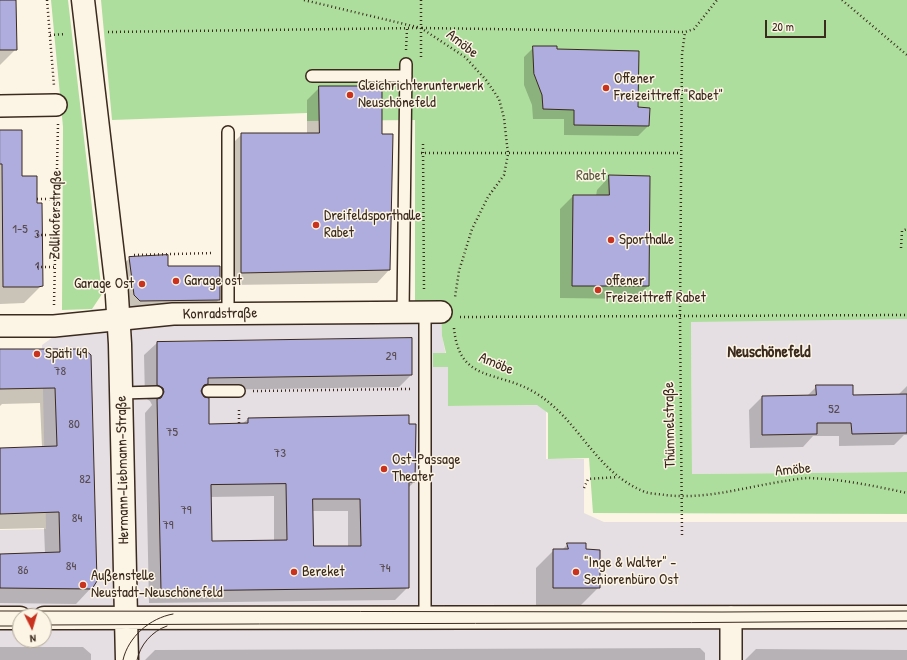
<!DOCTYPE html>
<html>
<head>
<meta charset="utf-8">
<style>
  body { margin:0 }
  #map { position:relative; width:907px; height:660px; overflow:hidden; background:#fcf5e5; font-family:"Patrick Hand",sans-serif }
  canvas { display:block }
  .north { position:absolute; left:12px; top:608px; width:40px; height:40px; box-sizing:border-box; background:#fcf5e5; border:1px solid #afa495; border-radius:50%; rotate:175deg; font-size:11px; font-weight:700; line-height:16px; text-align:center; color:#3b2a1e }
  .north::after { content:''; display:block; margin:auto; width:14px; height:18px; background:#c8321e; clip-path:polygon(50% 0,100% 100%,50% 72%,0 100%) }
  .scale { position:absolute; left:765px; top:20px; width:61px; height:18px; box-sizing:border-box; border:2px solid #3b2a1e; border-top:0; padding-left:5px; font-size:12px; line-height:14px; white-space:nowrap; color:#3b2a1e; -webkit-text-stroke:3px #fcf5e5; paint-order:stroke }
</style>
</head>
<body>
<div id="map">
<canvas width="907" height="660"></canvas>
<div class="north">N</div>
<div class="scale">20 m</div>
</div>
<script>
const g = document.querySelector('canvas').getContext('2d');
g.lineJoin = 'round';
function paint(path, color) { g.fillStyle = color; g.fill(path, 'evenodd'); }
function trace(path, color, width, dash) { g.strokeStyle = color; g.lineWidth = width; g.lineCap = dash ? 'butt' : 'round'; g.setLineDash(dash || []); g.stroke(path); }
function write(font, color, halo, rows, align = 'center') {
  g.font = font + ' "Patrick Hand",sans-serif'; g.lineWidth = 3; g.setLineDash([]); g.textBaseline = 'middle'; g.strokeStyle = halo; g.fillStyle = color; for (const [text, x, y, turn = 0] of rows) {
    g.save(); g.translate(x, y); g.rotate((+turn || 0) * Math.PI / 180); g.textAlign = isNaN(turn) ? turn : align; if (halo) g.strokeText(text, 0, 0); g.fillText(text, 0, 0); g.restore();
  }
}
const built = new Path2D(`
  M415,303L441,312L442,335L448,367V406L546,405V459H584V513L604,522H907V660H0V530L46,529L42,345L92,309ZM20,616H44V640H20Z
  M907,319V472L692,474L691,321Z`);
const green = new Path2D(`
  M51,0H68L102,294L92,309L62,310L63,127Z
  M101,0H907V319L691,322L692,474L907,472V514L593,513L589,458L548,459V413L537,405L448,406V367H433V353H446L442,336L441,312L415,303V120L307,121V113L112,120Z`);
const shadow = new Path2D(`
  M0,0H15L16,49L0,65Z
  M534,47L556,50L637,108L648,126L638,136L564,135V119H533L532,105L524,85V57Z
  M320,87L381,135L389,270L377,283L228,285L229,147L242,134H307V100Z
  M0,131L21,177L36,204L42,285L24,303L0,304Z
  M610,176L648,286L635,299L560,298V209L573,196H596L597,190Z
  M130,258L167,268L219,267V300L208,310H129L124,306L119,268Z
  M411,340V375L399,387L200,390L208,425L242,424L248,419L408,416L414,482L408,488V587L395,600L149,603L145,413L152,405L150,401L145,398L144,355L157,343ZM274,496V541L211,542L210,497ZM312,511H348V547H313Z
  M83,350L91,588L76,604L0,603V554L45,553L44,528L0,529V449L42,447L40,403L2,404L0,406V351Z
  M817,386L852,396L898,395L907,386V435H904L894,445L839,446V436H813L803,447L750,448L749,410L762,397H806Z
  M568,544L585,550L599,587L581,605H536V568L554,550H562Z
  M0,647H83L91,654V660H0Z
  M700,648L705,653V660H145L155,650Z
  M756,649L907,650V660H745Z`);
const building = new Path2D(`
  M0,0H16L17,50H0Z
  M533,46H557V49L639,51L638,107L650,108L649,126L574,125V110L543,109L542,95L534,74Z
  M319,86H382V134H393L390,270L241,273V133H319Z
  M0,130H22V176H37V203H42L43,286L38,287H3L2,164H0Z
  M609,175L650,176L649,286H572L573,195H609Z
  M168,255V266H220V300L140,301L134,295L129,257Z
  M412,338V375L208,378V384L204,385L201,391L204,397L209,398V424L248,423V418L409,415V424H416L415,482H409V588L161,591L157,399L161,398L164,392L163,388L157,385V342ZM286,484L287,540L212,541L211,485ZM313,499H360L361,546H314Z
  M0,349H84L91,355L97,581L92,589L0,588V554L60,552L59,512L0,514V448L57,446L55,388L0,389Z
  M816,385H853V395L907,394V433L852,434L851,423H817V434L762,435V396L816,395Z
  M567,543H586V549L600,550V588H553V549H568Z`);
const path = new Path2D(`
  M47,0L54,86
  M304,0L421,28L465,57L486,80L499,99L504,118L508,154L504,175L488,197L472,229L459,271L455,297
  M421,0V59
  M842,0L907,55
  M422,28L685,32L694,29L717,0
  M108,32L417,28
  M50,35L65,34
  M406,50L407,29
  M423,144L424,291
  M421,153H681
  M37,199H57
  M37,235H56
  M901,248L902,231L907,229
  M134,255L213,253
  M37,267H55
  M54,305L58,124
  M460,317L907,315
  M454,328C459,383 497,370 534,392C580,419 593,471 645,492C651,494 659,494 665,495C706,500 745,487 785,481C792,480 801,478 809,478C841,479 875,486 907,493
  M253,391L410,389
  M239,423V407
  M584,488L588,479L618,477
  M682,535L680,315L682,54L685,32`);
const service = new Path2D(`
  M312,76H406
  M425,311V617
  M403,312L406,64
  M228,314V132
  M208,391H239
  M121,393L157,392`);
const minor = new Path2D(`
  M0,106L56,105
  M0,326H54L173,314L441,312
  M731,660V617`);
const tertiary = new Path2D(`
  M83,0L116,281L120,344L126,618`);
const secondary = new Path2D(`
  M0,618H20
  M44,618L907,617
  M126,618L127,660`);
const tram = new Path2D(`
  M0,611L722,612L907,611
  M44,625C332,623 619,624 907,621
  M0,626H20
  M123,660C128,637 150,618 173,614
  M137,660C140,645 152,631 167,626`);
const markers = [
  [606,88,4,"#c8321e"],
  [350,95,4,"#c8321e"],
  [316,225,4,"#c8321e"],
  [611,240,4,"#c8321e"],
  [176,281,4,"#c8321e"],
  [142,284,4,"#c8321e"],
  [598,290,4,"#c8321e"],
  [37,354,4,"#c8321e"],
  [384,469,4,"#c8321e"],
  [294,572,4,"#c8321e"],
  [576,572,4,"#c8321e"],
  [83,585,4,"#c8321e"]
];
const numberNames = [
  ["1-5",20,230],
  ["3",37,235],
  ["1",37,267],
  ["29",391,357],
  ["78",60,372],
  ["52",834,410],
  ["80",74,425],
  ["75",172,433],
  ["73",280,454],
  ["82",85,480],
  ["79",186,511],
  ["84",77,519],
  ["79",168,526],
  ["84",71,567],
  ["74",385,569],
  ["86",23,571]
];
const streetNames = [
  ["Amöbe",462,44,38],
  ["Zollikoferstraße",56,215,-89],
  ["Konradstraße",220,314,-1],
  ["Amöbe",496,364,23],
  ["Thümmelstraße",670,425,-91],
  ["Hermann-Liebmann-Straße",123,470,-91],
  ["Amöbe",793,470,-5]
];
const poiNames = [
  ["Offener",614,79],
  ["Freizeittreff \"Rabet\"",614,96],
  ["Gleichrichterunterwerk",358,86],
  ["Neuschönefeld",358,103],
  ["Dreifeldsporthalle",324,216],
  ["Rabet",324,233],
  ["Sporthalle",619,240],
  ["Garage ost",184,281],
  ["offener",606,281],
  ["Freizeittreff Rabet",606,298],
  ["Garage Ost",134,284,"right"],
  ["Späti 49",45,354],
  ["Ost-Passage",392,460],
  ["Theater",392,477],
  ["\"Inge & Walter\" -",584,563],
  ["Seniorenbüro Ost",584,580],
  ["Bereket",302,572],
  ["Außenstelle",91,576],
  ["Neustadt-Neuschönefeld",91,593]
];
const parkNames = [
  ["Rabet",591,176]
];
const neighbourhoodNames = [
  ["Neuschönefeld",769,353]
];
paint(built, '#e5dfe3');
paint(green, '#aede9d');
paint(shadow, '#0003');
paint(building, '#aeadde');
trace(building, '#3b2a1e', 1);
trace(service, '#3b2a1e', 14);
trace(minor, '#3b2a1e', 24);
trace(tertiary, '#3b2a1e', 25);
trace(secondary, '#3b2a1e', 25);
trace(path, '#3b2a1e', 2.5, [1, 3]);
trace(service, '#fcf5e5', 11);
trace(minor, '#fcf5e5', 21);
trace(tertiary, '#fcf5e5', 22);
trace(secondary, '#fcf5e5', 22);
trace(tram, '#3b2a1e', 1);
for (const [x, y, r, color] of markers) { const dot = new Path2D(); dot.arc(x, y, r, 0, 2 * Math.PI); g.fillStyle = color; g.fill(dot); trace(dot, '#fcf5e5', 1.5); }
write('13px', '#584b4e', null, numberNames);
write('15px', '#3b2a1e', '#fcf5e5', streetNames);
write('15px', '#3b2a1e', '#fcf5e5', poiNames, 'left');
write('15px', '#58573e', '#fcf5e5', parkNames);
write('bold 16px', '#3b2a1e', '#fcf5e5', neighbourhoodNames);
</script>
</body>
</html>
